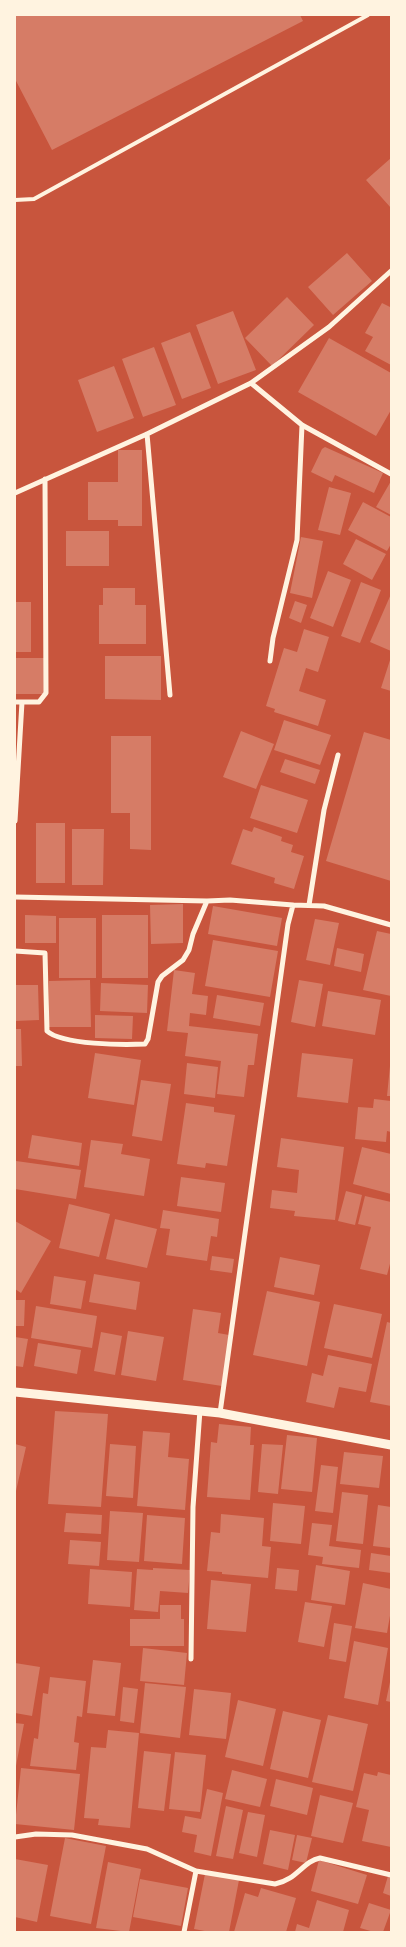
<!DOCTYPE html>
<html>
<head>
<meta charset="utf-8">
<style>
  body { margin:0 }
  #map { position:relative; width:406px; height:1947px; overflow:hidden; background:#c8553d; font-family:Mulish,sans-serif }
  canvas { display:block }
  .frame { position:absolute; inset:0; border:16px solid #fff3e0; pointer-events:none }
</style>
</head>
<body>
<div id="map">
<canvas width="406" height="1947"></canvas>
<div class="frame"></div>
</div>
<script>
const g = document.querySelector('canvas').getContext('2d');
g.lineJoin = 'round';
function paint(path, color) { g.fillStyle = color; g.fill(path, 'evenodd'); }
function trace(path, color, width, dash) { g.strokeStyle = color; g.lineWidth = width; g.lineCap = dash ? 'butt' : 'round'; g.setLineDash(dash || []); g.stroke(path); }
const building = new Path2D(`
  M15,15H300L303,21L52,150L15,79Z
  M391,158V208L366,180Z
  M347,253L372,281L333,315L308,287Z
  M287,297L314,325L272,366L245,338Z
  M382,303L390,307L391,305V365L365,351L373,337L365,333Z
  M233,311L256,370L218,384L196,325Z
  M190,332L211,388L182,399L161,343Z
  M329,338L391,373V410L376,436L298,392Z
  M154,347L176,405L143,417L122,359Z
  M114,366L134,418L97,432L78,380Z
  M325,447L383,473L374,493L335,475L332,482L311,472L322,449Z
  M118,450H142V526H118V520H88V482H118Z
  M391,481V515L376,507Z
  M329,487L351,493L340,535L318,530Z
  M363,502L391,517V544L387,551L348,530Z
  M66,531H109V566H66Z
  M301,537L323,541L312,598L290,593Z
  M356,539L386,554L372,580L343,564Z
  M328,571L351,580L333,627L310,618Z
  M361,582L381,590L360,643L341,636Z
  M103,588H135V605H146V644H99V605H103Z
  M391,594V651L370,642Z
  M295,601L307,605L301,623L289,618Z
  M15,602H31V652H15Z
  M304,629L329,637L318,672L306,668L299,691L326,700L318,726L274,712L275,709L266,706L284,648L297,652Z
  M105,656H161V700L105,699Z
  M391,657V691L381,688Z
  M15,658H45V694H15Z
  M284,720L331,735L320,765L274,750Z
  M241,731L274,744L256,789L223,777Z
  M364,732L391,740V881L326,861Z
  M111,736H151V850L130,849V813H111Z
  M285,759L320,770L315,784L280,772Z
  M261,785L308,800L297,833L250,818Z
  M36,823H65V883H36Z
  M254,827L282,837L281,841L293,845L291,852L304,856L294,889L274,883L275,878L231,864L243,829L252,832Z
  M72,829H104L103,885H72Z
  M183,904V943L151,944L150,905Z
  M213,906L282,918L277,946L208,934Z
  M25,915L56,916V943H25Z
  M102,915H148V978H102Z
  M59,918H96V978H59Z
  M315,919L339,923L330,965L306,960Z
  M377,931L391,934V996L363,990Z
  M213,940L278,951L270,997L205,986Z
  M337,948L364,954L361,972L334,966Z
  M174,970L195,973L192,994L208,996L206,1015L190,1013L189,1026L258,1034L254,1065H248L244,1097L217,1094L221,1061L185,1056L188,1033L167,1031Z
  M90,980L91,1027H49V981Z
  M299,980L323,984L315,1027L291,1022Z
  M101,983L148,985L147,1013L100,1011Z
  M15,985H38L39,1020L15,1021Z
  M328,991L381,1000L375,1035L322,1026Z
  M217,995L264,1003L260,1026L213,1018Z
  M95,1015L133,1016L132,1039L95,1038Z
  M15,1029H21L22,1066H15Z
  M95,1053L141,1060L134,1105L88,1098Z
  M302,1053L353,1059L348,1103L297,1097Z
  M187,1063L218,1067L215,1098L184,1094Z
  M390,1066H391V1096H387Z
  M141,1080L171,1084L162,1141L132,1136Z
  M374,1099L391,1101V1132L387,1131L386,1142L355,1139L358,1107L373,1108Z
  M186,1103L214,1107V1112L235,1115L227,1166L206,1163L205,1168L177,1164Z
  M32,1135L82,1143L79,1166L28,1158Z
  M281,1138L344,1147L335,1220L294,1216L295,1211L270,1208L272,1190L297,1193L299,1170L277,1167Z
  M91,1140L123,1144L121,1154L150,1159L144,1196L84,1187Z
  M362,1147L391,1154V1194L353,1184Z
  M16,1161L81,1170L76,1199L15,1189Z
  M181,1177L225,1183L221,1212L177,1206Z
  M346,1191L362,1195L355,1225L338,1221Z
  M365,1196L391,1202V1260L387,1275L360,1269L371,1227L358,1224Z
  M69,1204L110,1214L99,1257L59,1248Z
  M163,1210L219,1219L217,1237L211,1236L207,1261L166,1255L170,1229L160,1228Z
  M115,1219L157,1229L147,1268L106,1259Z
  M15,1221L51,1241L21,1293L15,1289Z
  M212,1256L234,1259L232,1273L210,1270Z
  M280,1257L320,1265L314,1295L274,1287Z
  M94,1274L140,1282L136,1310L89,1302Z
  M54,1276L86,1281L81,1309L50,1304Z
  M267,1291L320,1302L307,1366L253,1355Z
  M15,1300H25L24,1326H15Z
  M334,1304L382,1314L372,1358L324,1348Z
  M36,1306L97,1316L92,1348L31,1338Z
  M193,1309L221,1313L218,1333L229,1335L222,1386L183,1380Z
  M387,1322L391,1323V1406L370,1402Z
  M128,1331L164,1337L156,1381L121,1375Z
  M101,1332L122,1336L115,1375L94,1371Z
  M15,1337L28,1339L23,1367L15,1366Z
  M38,1343L81,1350L77,1374L34,1366Z
  M328,1355L372,1364L366,1392L339,1387L334,1408L306,1402L312,1373L323,1376Z
  M55,1411L108,1414L101,1507L48,1504Z
  M219,1424L251,1427L250,1445H254L250,1500L207,1497L211,1442L217,1443Z
  M143,1431L170,1433L168,1457L189,1459L185,1510L137,1506Z
  M287,1435L317,1438L312,1492L281,1489Z
  M15,1444L26,1447L16,1491H15Z
  M110,1444L136,1446L133,1498L106,1496Z
  M262,1444L283,1445L278,1494L258,1492Z
  M344,1452L383,1456L379,1488L340,1484Z
  M321,1465L338,1467L333,1513L315,1511Z
  M342,1492L368,1495L363,1544L336,1541Z
  M273,1503L305,1506L301,1544L270,1541Z
  M378,1505L391,1507V1548L373,1546Z
  M110,1511L143,1513L139,1562L107,1560Z
  M66,1513L102,1515L101,1534L64,1532Z
  M221,1514L264,1518L262,1546L271,1547L268,1578L222,1574V1572L207,1571L211,1532L220,1533Z
  M147,1515L185,1518L182,1564L144,1561Z
  M312,1523L332,1525L329,1546L361,1550L359,1568L322,1564L323,1557L308,1555Z
  M70,1540L101,1542L99,1566L68,1564Z
  M371,1553L391,1556V1573L369,1570Z
  M316,1565L350,1571L345,1605L311,1600Z
  M153,1568L190,1570L188,1593L160,1591L158,1612L134,1610L137,1569L153,1570Z
  M277,1568L299,1570L297,1591L275,1589Z
  M90,1569L132,1572L130,1607L88,1604Z
  M211,1580L251,1584L246,1632L207,1629Z
  M363,1583L391,1589V1610L387,1633L355,1628Z
  M305,1602L332,1606L324,1647L298,1642Z
  M160,1605H181V1619H184V1646H130V1619H160Z
  M334,1623L352,1626L346,1662L329,1659Z
  M354,1641L388,1648L378,1705L344,1698Z
  M143,1648L187,1653L184,1685L140,1681Z
  M93,1660L121,1663L115,1716L87,1713Z
  M15,1663L40,1667L32,1716L15,1713Z
  M50,1677L86,1681L82,1717L77,1716L74,1742L79,1743L76,1770L30,1766L34,1738L38,1739L43,1693L48,1694Z
  M390,1682H391V1702L386,1701Z
  M145,1683L186,1687L180,1738L140,1733Z
  M123,1687L138,1689L134,1723L120,1721Z
  M194,1689L231,1693L226,1739L189,1735Z
  M238,1700L276,1709L263,1766L225,1757Z
  M283,1711L321,1720L308,1778L270,1769Z
  M328,1715L368,1724L353,1791L312,1782Z
  M15,1723L24,1724L16,1766H15Z
  M108,1730L139,1733L130,1828L98,1825L99,1819L84,1818L91,1747L106,1748Z
  M144,1751L171,1754L164,1811L138,1808Z
  M175,1752L206,1755L200,1812L169,1809Z
  M21,1768L80,1774L74,1830L15,1824Z
  M232,1770L267,1779L260,1807L225,1799Z
  M378,1772L391,1775V1847L362,1841L369,1810L356,1807L364,1773L377,1776Z
  M276,1779L313,1788L307,1815L270,1806Z
  M207,1789L223,1793L211,1856L194,1852L197,1835L182,1832L185,1816L201,1819Z
  M320,1795L353,1803L343,1843L311,1836Z
  M226,1806L243,1810L233,1859L216,1856Z
  M248,1812L265,1815L257,1857L239,1853Z
  M270,1830L295,1835L288,1870L263,1864Z
  M297,1835L312,1838L306,1863L292,1860Z
  M65,1838L106,1846L91,1924L50,1916Z
  M15,1859L48,1865L37,1922L15,1917Z
  M319,1860L367,1875L358,1904L311,1891Z
  M108,1862L141,1869L129,1932L96,1928Z
  M205,1874L239,1880L229,1932H210L194,1929Z
  M388,1876L391,1877V1896L383,1893Z
  M140,1879L188,1888L181,1926L133,1917Z
  M261,1888L296,1898L286,1932H234L245,1893L258,1897Z
  M317,1900L349,1910L343,1932H295L297,1924L309,1928Z
  M369,1903L391,1910L383,1932H374L360,1928Z`);
const service = new Path2D(`
  M15,200L34,199L368,15`);
const minor = new Path2D(`
  M251,383L302,425L391,474
  M147,434L170,695
  M15,493L147,434L251,383L329,327L391,271
  M270,661L273,638L297,540L302,425
  M15,702H39L46,693L45,479
  M15,821L22,702
  M15,897L207,901L230,900L293,905
  M309,905L324,810L338,755
  M15,951L45,953L47,1031C62,1045 125,1045 145,1044L148,1039L158,982L162,976L183,960L189,950L193,934L207,901
  M220,1413L288,924L293,905L324,906L391,925
  M191,1659L193,1507L200,1410
  M15,1837L36,1834L72,1835L147,1849L196,1871L275,1884C297,1880 303,1861 320,1858L391,1875
  M184,1932L196,1871`);
const tertiary = new Path2D(`
  M15,1392L220,1413L391,1445`);
paint(building, '#d67c66');
trace(service, '#fff3e0', 4);
trace(minor, '#fff3e0', 5);
trace(tertiary, '#fff3e0', 9);
</script>
</body>
</html>
